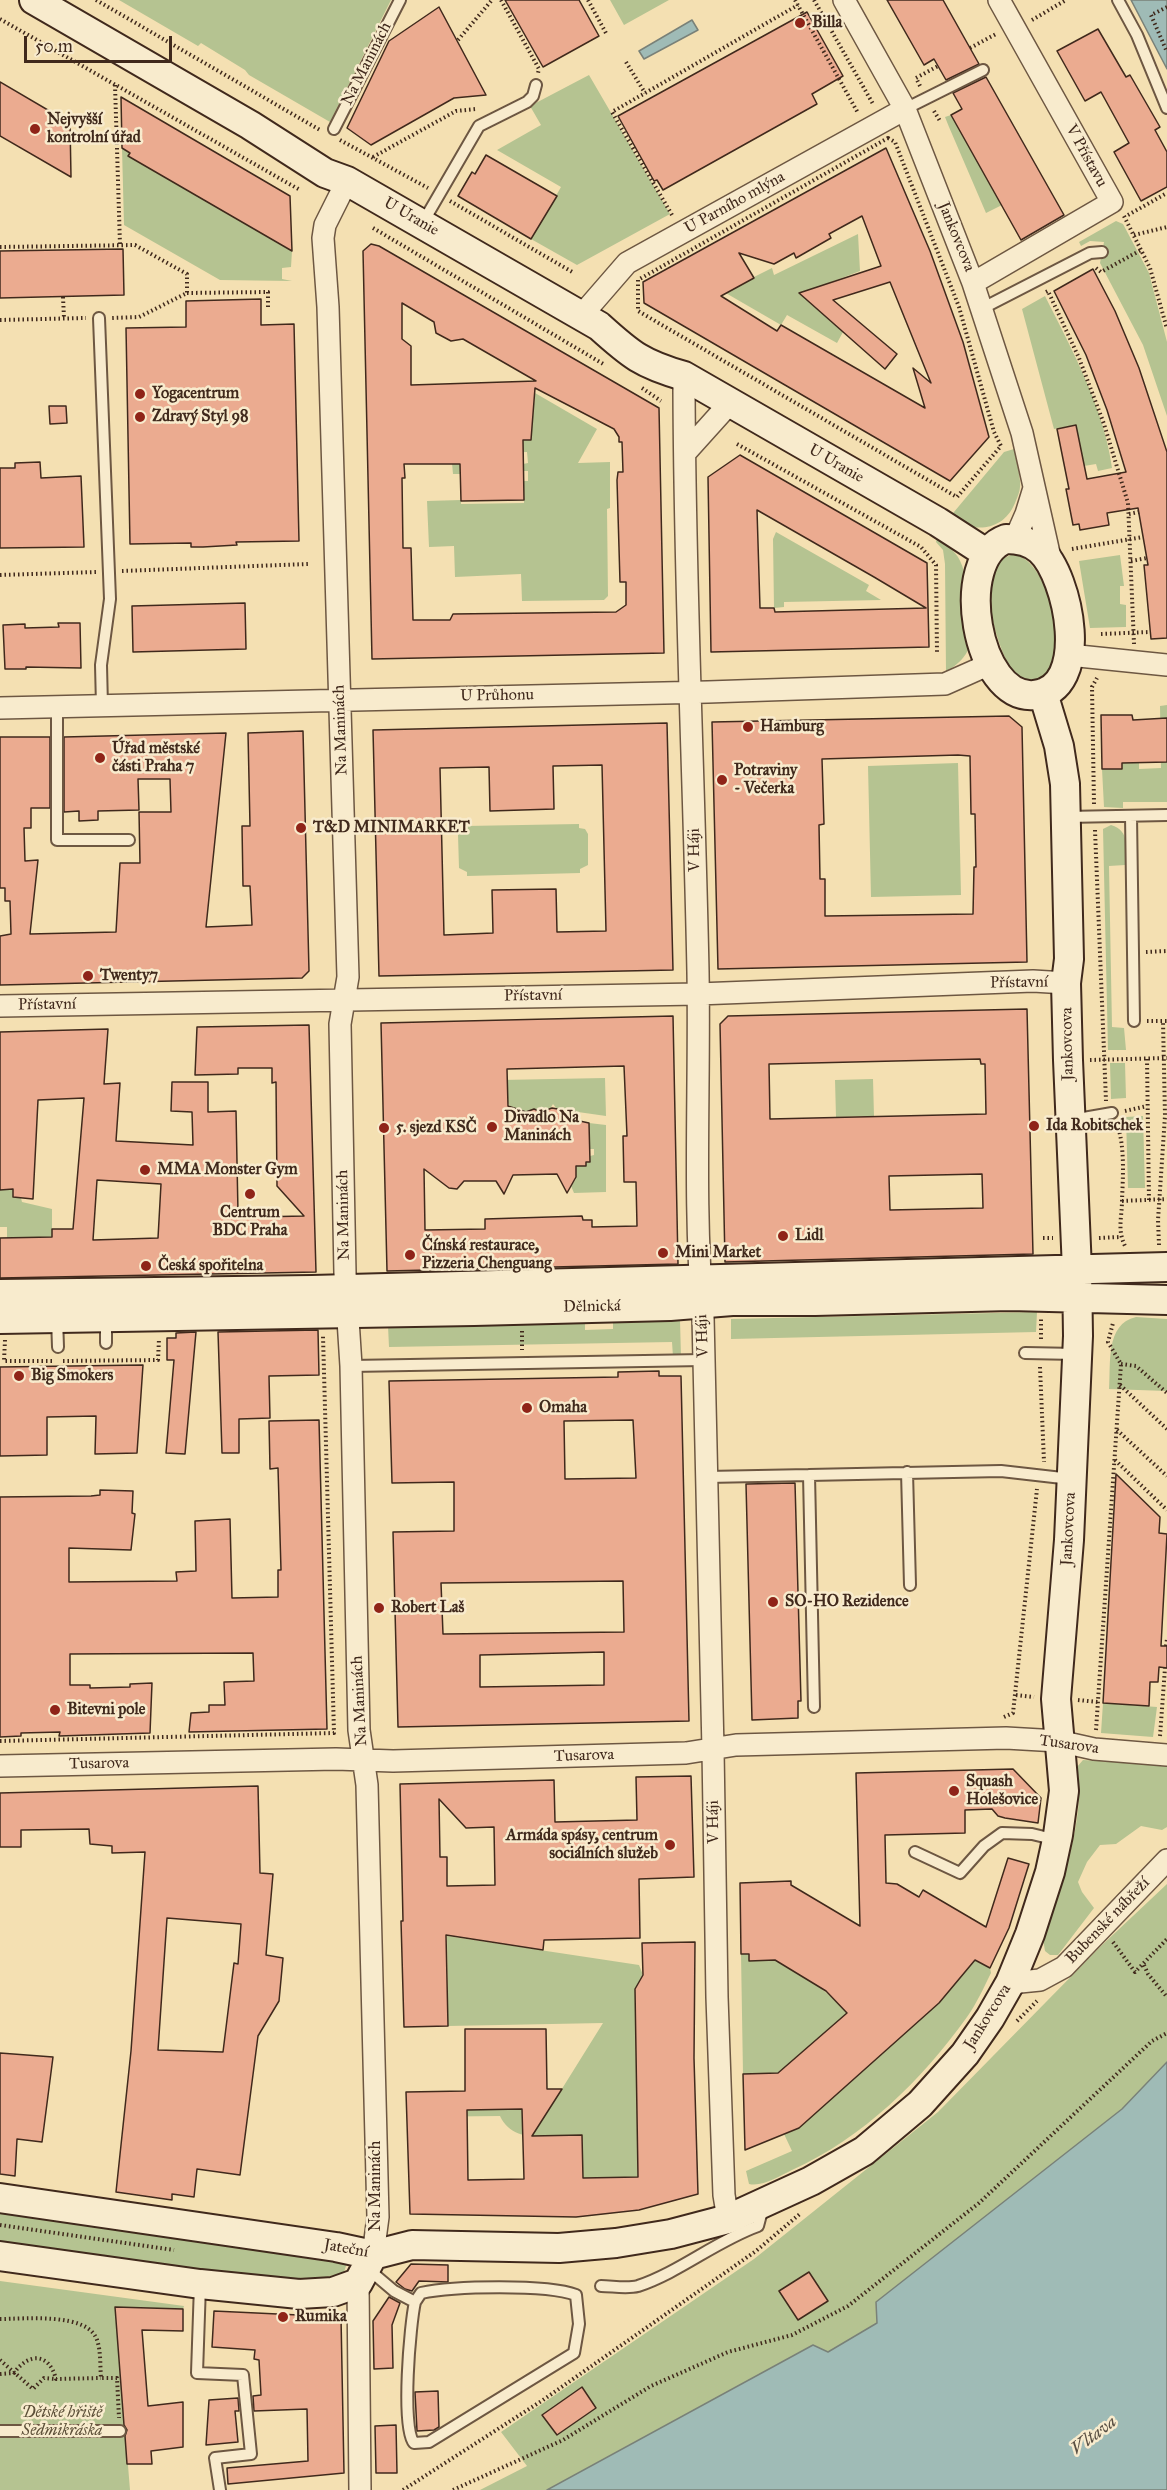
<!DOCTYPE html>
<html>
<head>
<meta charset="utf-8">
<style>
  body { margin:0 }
  #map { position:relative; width:1167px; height:2490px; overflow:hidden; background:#f4e0b2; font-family:"IM FELL Great Primer",serif }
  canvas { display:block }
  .scale { position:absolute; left:24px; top:36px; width:148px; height:27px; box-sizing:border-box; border:3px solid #40291c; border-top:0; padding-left:8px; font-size:18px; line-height:21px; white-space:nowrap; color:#40291c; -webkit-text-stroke:4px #f8ebcd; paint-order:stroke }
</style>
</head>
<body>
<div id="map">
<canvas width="1167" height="2490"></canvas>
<div class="scale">50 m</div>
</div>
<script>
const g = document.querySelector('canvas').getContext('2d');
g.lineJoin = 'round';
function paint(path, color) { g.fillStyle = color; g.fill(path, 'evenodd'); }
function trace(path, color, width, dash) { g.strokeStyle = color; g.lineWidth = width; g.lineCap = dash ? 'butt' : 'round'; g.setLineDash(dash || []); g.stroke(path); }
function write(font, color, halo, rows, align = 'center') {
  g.font = font + ' "IM FELL Great Primer",serif'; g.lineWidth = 5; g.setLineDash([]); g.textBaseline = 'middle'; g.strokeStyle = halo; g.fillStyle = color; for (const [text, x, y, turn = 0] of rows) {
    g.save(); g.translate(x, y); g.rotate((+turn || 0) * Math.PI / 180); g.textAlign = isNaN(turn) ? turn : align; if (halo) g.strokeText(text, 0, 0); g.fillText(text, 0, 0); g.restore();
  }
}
const green = new Path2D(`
  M119,0H391L330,122L249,75L245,70L201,43L198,46Z
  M610,0H669L624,25Z
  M589,75L670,214L577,265L531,239L561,187L497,150L541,125L530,106Z
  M951,115L1002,205L986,213L949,127L945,117Z
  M122,148L130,153L129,156L292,251L291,267L282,268V279L292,281L220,280L124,225Z
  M1116,221L1123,224L1149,273L1167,342V416L1143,345L1100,263L1104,242L1090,241L1081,246L1079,242Z
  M858,234L860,271L800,294L843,332L837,343L787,315L781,325L724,292L772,268L774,275Z
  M1045,296C1072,350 1104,408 1112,468L1098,471L1096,464L1084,466L1075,425L1054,429L1022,309Z
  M535,393L597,429L578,463L610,462V508L607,509L608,596L604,600L522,601L521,574L455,577L454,546L429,547L427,501L461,500V504L524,503V481H528V471H523V464L528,463L527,452L460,454V474H453L452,463H448L447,442L531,440Z
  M1014,449C1016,459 1019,470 1020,481C1021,489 1018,496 1015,503C1003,532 973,533 949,518L1004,452Z
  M776,532L869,585L866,591L881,600L784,602V607L774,608L773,539Z
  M937,538C944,544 953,549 958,557C971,578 968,622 970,646C965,658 957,665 946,672L945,564L943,550L936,542Z
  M1013,554C1048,560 1063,637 1051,666C1049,672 1044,676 1039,679C1018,691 1005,659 1000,645C994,627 986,600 991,581C993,574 997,567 1000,560Z
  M1120,555L1124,586H1120V604L1126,605V627L1090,628L1079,561Z
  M1167,705V802H1123V808L1104,807L1102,769H1122V763H1139V769L1161,768L1160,706Z
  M958,763L961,895L871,897L868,766Z
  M579,824V828L585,829L588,834V865L580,869V873L467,876V872L459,868L458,835L461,831H466V826Z
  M1111,825C1131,831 1125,848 1125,865L1109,866L1112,1027L1124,1028L1126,1050H1108L1103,829Z
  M1110,1063H1125L1126,1098L1111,1099Z
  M605,1078L606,1116L557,1109L553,1104C551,1107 549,1112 544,1113C535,1116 512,1112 508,1103C505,1097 504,1087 501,1080Z
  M873,1079L874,1116L836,1117L835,1080Z
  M1143,1116L1145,1188H1128L1126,1117Z
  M589,1123L606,1125V1192L574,1193L571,1186L576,1179V1166L590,1162V1156L594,1155V1149H590Z
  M13,1189V1197L21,1198L22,1202L52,1209V1239L7,1238V1227H0V1190Z
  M1037,1312L1036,1332L731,1339V1319Z
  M1136,1317L1167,1319V1391L1109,1389C1111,1364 1105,1324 1136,1317Z
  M680,1320L681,1357H673L672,1342L389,1347L388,1326L585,1322V1330L613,1329V1321Z
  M1103,1703L1157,1707L1153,1737L1101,1733Z
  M1083,1760L1167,1765V1827L1162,1830L1141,1826L1116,1844L1100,1845L1087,1862L1078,1882L1082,1892L1094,1908L1058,1955H1050L1045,1951L1043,1939C1059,1888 1087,1820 1077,1767Z
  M1167,1884V2062L1122,2109L877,2302V2323L828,2352L813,2345L547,2490H480L527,2466L501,2432L754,2259L938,2112L1100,1947Z
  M447,1936L639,1965L643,1975L635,1989L638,2177L583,2178L581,2135C554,2136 514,2146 500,2116L407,2117L406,2111L550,2108L603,2023L448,2026Z
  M741,1954C781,1954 822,1985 847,2013L778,2073L743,2074Z
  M974,1960L990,1968L991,1973C984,1987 977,2003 967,2017C922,2080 863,2138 792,2170C779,2176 763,2187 749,2184L746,2171L792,2151L784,2134L799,2128L939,2003Z
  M0,2210L344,2261L346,2266L344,2272L340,2274L307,2281L206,2273L0,2243Z
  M0,2281L184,2306L183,2309L115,2307L130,2490H0Z`);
const water = new Path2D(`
  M1131,0H1167V69Z
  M692,20L698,30L644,59L639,51Z
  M1167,2062V2490H547L813,2345L828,2352L877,2323L876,2302L1122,2109Z`);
const building = new Path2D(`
  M505,0H579L599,36L543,67Z
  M887,0H943L979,64L946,80L934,59L924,65Z
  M439,7L486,95L454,98L371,145L347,128L389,41Z
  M807,12L843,76L812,94L817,104L663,190L657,180L654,181L618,116Z
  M1098,29L1126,77L1130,75L1160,127L1155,130L1167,152V187L1141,201L1114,152L1129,143L1101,92L1085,101L1057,51Z
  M986,77L1064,215L1021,240L951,115L962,109L953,93Z
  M0,82L70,123L71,177L0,136Z
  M121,97L290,196L292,251L128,156L130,153L122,148Z
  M886,148L930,251L963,342L989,437L950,481L644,303L643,282ZM862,216L881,266L799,293L885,369L897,354L833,300L890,282L931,383L913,368L925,408L781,325L777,331L721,296L754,278L739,253L774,264L794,253L796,258L831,238L829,234Z
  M486,155L557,196L531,239L458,196L472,172L475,174Z
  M371,244L379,246L659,408L664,653L372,659L363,251ZM402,303L434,322L436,333L451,341L463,339L536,381L411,385V346L402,339ZM535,388L614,429L619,437V442H622L623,472H618L617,480L620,582H626V605L616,612L453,614L450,620H413L411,548H403L402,478H405L404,464H460L461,501L524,500L523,440H531Z
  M123,249L124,295L0,298V251Z
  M1093,269L1115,311L1139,368L1167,452V638L1151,639L1144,565H1148L1138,508L1107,513L1109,525L1080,530L1079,524L1073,525L1066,489H1069L1057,429L1076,425L1087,479L1126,472L1107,410L1086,355L1054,291Z
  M261,299V325L294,324L299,541L236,542L237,545L203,547H191V543L130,544L126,328L186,327V301Z
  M49,406H66L67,423L50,424Z
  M740,455L927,563L929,647L711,652L708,477ZM757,510L874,577L926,608L775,612L774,608H760Z
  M40,462L41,478L81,476L84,547L0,548V468H15V463Z
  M245,603L246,649L133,652L132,606Z
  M58,623H80L81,668L26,667V669H5L3,625L25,624V628L59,627Z
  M1101,715H1132L1133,720L1167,718V762L1122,763V769H1102Z
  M1009,716L1022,727L1027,962L718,969L712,722ZM958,755L970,756L971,814H975L976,867H974L973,914L825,916V879H820L819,825L824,824L822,759Z
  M667,723L673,970L379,976L373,730ZM602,765L606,931L557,932L556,889L492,890L493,933L444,935L440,768L489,767L490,811L554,809L553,766Z
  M303,731L309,971L302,978L0,985V936L11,934L10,901H5V888H0V737H50V808H31V828H24L25,861L38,860L30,934L116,932L120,863H140L139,812H171L170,779H138L139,810L98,811V820L79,821V811L64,812V737L226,733L206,927L252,925L250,886H243L242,826H250L248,733Z
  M1027,1009L1033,1254L725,1262L720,1024L728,1016ZM980,1059L981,1064H985L986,1114L770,1119L769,1064ZM982,1174L983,1208L890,1210L889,1176Z
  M673,1016L678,1264L387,1271L381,1023ZM624,1066L627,1136H623L624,1182H636L637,1226L592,1227V1220H583L582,1216L485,1219V1229L425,1230L424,1169L449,1188L457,1189L464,1181H496L504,1194L513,1175L557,1174L567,1193L576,1177V1166H586V1162H590L589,1123L575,1120V1112L552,1108L541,1112L534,1109L526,1112L508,1106L507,1069Z
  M309,1025L316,1272L0,1278V1238L52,1237V1229H73L84,1098L38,1100L33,1199L13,1197V1189L0,1190V1032L108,1029L104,1084L120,1083L116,1141L193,1145L192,1112L171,1111L172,1082H208V1112L236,1111L238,1213L257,1212V1217L304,1216L277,1186L276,1082L272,1083V1068H238V1074L195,1075L197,1027ZM97,1180L161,1184L158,1238L93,1240Z
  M318,1330L319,1375L269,1376L270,1418L239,1419V1453H222L218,1332Z
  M196,1332L185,1454L166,1453L174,1360H167V1338H176V1333Z
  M143,1365L137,1453L95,1454L96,1416L47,1417V1455L0,1456V1367Z
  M659,1371V1376H681L689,1721L398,1727L393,1532L454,1531V1482L392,1483L389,1381L618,1377V1372ZM633,1420L636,1478L565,1479L564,1421ZM623,1581L624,1632L443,1634L441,1583ZM604,1652V1685L480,1687V1655Z
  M319,1420L327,1729L189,1732L191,1713L209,1712V1705H225L224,1682L254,1681L253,1653L70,1654V1685H90V1688L130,1687V1684L152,1683L150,1733L59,1736L60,1732L21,1733V1736L0,1737V1497L91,1496L100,1495V1490L133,1491L132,1513L135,1514L131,1550L69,1548V1582L177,1581L176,1572L196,1571L195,1521L230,1519L232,1598L278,1597V1570H281L278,1468L270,1469L269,1421Z
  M1116,1474L1160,1517L1159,1533L1167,1534L1161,1646H1167V1668L1159,1667L1158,1682H1150L1149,1706L1103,1703Z
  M795,1483L801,1701H798V1718L752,1720L746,1484Z
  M1013,1769L1041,1798L1038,1823L1005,1818L998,1816L992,1809L965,1810V1833L885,1835L886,1883L897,1884L919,1897L923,1890L986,1927L1008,1858L1029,1864L1009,1928L990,1968L975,1960L939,2003L799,2128L745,2150L743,2074L778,2073L847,2013L826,1991L775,1960L749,1961V1954H741L740,1883L791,1881V1885L860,1926L856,1773Z
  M691,1776L694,1877L639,1879L640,1938L544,1940L543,1950L446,1935L448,2026L404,2027L401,1921H403L400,1784L554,1780L555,1822L637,1820L636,1777ZM439,1799L466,1828L494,1827L495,1885L447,1886V1857H440Z
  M258,1786L260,1873L273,1874L266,1955L283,1958L279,2001L258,2036L240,2175L197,2169L194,2197L172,2194V2200L116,2192L131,2051L145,1852L112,1853V1846L90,1844L89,1829L21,1830V1847H0V1793ZM167,1918L241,1924L238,1964L234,1963L223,2052L158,2050Z
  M695,1942L694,2058L698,2194L639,2210L576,2217L410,2214L406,2092L465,2091V2029H546L547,2089H562L532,2136L582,2135L583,2178L638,2177L635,1989L643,1975L642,1943ZM522,2109L524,2179L468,2180L467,2110Z
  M0,2053L53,2057L42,2142L17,2139L15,2176L0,2174Z
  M411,2264L448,2265V2282L419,2281L412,2291L405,2289L396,2282Z
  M809,2272L828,2301L798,2320L779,2291Z
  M389,2297L400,2303L392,2325L393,2368L374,2369L373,2321Z
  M115,2307L183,2309V2331L142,2330L148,2406L183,2402V2447L151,2451L152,2464H127L125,2436L127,2430L124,2425Z
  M214,2311L341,2317L344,2473L228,2484L227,2468L308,2461L307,2409L254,2411L253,2396L261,2395L259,2360L254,2359L255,2350L212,2347Z
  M582,2387L596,2408L557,2435L542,2415Z
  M438,2391L439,2427L434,2430L417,2431L415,2392Z
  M238,2398L239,2411H235L238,2442L206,2445L209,2400Z
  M396,2425L397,2473H376L375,2426Z`);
const path = new Path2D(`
  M96,0L320,130
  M501,0L539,69L538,73
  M588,0L607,35
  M795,0L858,113
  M814,0L873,104
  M1167,7L1151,15L1167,52
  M0,19L300,190
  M1032,20L1066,0
  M458,40L492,0
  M970,48L996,34
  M626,62L645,93
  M115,85L120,245
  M920,86L916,78L938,66
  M934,111L940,121
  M888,138L895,142L959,307L994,432L1001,446L957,497L638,311V280Z
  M340,140L428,188
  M373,157L456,111L476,109
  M450,201L574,273
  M672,215L612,112L798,5
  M1128,215L1167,193
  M1124,216L1150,268L1167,329
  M373,228L605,365
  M1134,235L1167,227
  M0,247L135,245L187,274V293L139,317L112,318
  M1096,268L1101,272L1141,250
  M1046,292L1048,291L1079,358L1104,424L1128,503L1134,644
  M187,293L268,292V310
  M63,297L64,318
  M0,320L86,318
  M642,388L661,401
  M737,444L921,547L936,565L937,653
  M1129,514L1139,512
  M1072,549L1143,537
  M1131,561L1147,558
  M122,571L308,564
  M0,575L97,572
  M1101,634L1150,632
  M1094,804L1092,687L1097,678
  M1095,830L1106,1101
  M1146,952L1167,951
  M1147,1021H1167
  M1147,1059L1149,1200
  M1090,1060L1167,1058
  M1125,1111L1147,1106
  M1117,1124C1125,1146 1123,1176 1122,1200C1122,1218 1117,1229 1125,1246
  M1122,1201L1167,1199
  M1043,1238H1053
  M1099,1238L1120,1237
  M1159,1245L1158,1220L1165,1116L1163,1021
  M522,1331V1350
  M1041,1339V1319
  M5,1340L4,1361H53
  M63,1361L158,1360L159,1339
  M1121,1364L1136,1366L1167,1393
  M1040,1367L1044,1462
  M1120,1385L1167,1429
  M1117,1430L1167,1476
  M1115,1460L1167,1510
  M1166,1646L1167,1639
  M1016,1695L1034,1697
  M1078,1700L1098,1702
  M1004,1717L1013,1713L1037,1489
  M1096,1730L1121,1364L1108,1342L1113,1323
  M1160,1736L1165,1668
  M0,1741L334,1733L323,1336
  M1113,1942L1135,1972L1167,1939
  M1144,1965L1148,1974L1167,1997
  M1017,2021L1037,2001
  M0,2225L174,2250
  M0,2319C24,2319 88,2312 97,2340C101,2351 100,2366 101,2378H117L119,2418
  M0,2360L33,2389L44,2378L56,2379
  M0,2374L14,2373C28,2353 49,2352 56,2379L101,2378
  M403,2490L543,2400L756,2251L801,2213
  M453,2490L563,2440L651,2386L728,2352L792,2335L848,2306L979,2203L1152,2041L1167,2033`);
const lane = new Path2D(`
  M1118,0L1137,35L1167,108
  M905,109L983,70
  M334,129L400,0
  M422,224L479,126L527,102L533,96L536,85
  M983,308L1090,253L1102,252
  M99,318L110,599L101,665L102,706
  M57,707V840H129
  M1131,816L1134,1021
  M1067,817L1167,815
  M1072,1120L1112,1113
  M106,1317V1343
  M57,1318L58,1347
  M1025,1353L1077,1354
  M351,1366L703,1360
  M907,1472L910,1585
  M809,1475L1001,1471L1071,1479
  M707,1477L809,1475L814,1707
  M915,1852L960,1873L984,1846L1002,1833L1032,1834L1057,1840
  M368,2269L394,2291L415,2302L421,2293C453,2286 547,2284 576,2295L579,2324L574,2353L429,2442L414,2443C401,2428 410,2324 415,2302
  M200,2285L197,2373L243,2375L251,2454L215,2458L220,2490
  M601,2286C612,2286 627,2289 638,2286C680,2272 716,2241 758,2226L763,2207
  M0,2431H120`);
const street = new Path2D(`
  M844,0L905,109L973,283L1022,433L1051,562
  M347,181L325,225L323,238L328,307L348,977L340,1024L345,1273L351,1366L359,1730L367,1785L378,2217L373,2255
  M973,283L1112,202L999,0
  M581,316L627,263L905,109
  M684,376C684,575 694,773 698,972C700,1087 693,1203 703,1317L713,1750L717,1997L724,2195L728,2219
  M685,453L730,403
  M1015,539L1026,514L1034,488
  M1069,655L1167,665
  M0,708L708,692L945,684L990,664
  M0,1006L698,994L1033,981L1066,983
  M0,1766L336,1759L393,1761L686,1753L736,1745L1006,1738L1058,1741L1094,1749L1167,1755
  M1010,1983L1040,1980L1064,1967L1167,1860
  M358,2283L360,2490`);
const secondary = new Path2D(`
  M34,0L250,125L325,173L347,181L599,326C631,355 642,364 684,376L938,522L986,553
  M1006,539C1018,539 1031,542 1040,550C1069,576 1092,690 1034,695C976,700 952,558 1006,539Z
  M0,1294L312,1290L1167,1267
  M0,1319L474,1311L670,1306L732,1301H815L1010,1296L1167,1300
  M0,2198L336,2247L373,2255L412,2245L559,2248L616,2243L671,2234L728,2219L811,2181L864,2151L920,2104L965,2054L990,2018L1010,1983L1030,1934L1050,1872L1058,1835L1064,1791L1056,1699L1069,1540L1078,1336L1077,1270L1068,1060L1066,983L1069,959L1065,784L1059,746L1043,693
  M0,2256L200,2284L299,2294L333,2292L358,2283L373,2255`);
const markers = [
  [800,23,6,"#8f2418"],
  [35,129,6,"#8f2418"],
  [140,394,6,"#8f2418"],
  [140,417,6,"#8f2418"],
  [748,727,6,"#8f2418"],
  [100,758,6,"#8f2418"],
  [722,780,6,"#8f2418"],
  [301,828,6,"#8f2418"],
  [88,976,6,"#8f2418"],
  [1034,1126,6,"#8f2418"],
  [492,1127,6,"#8f2418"],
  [384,1128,6,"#8f2418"],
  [145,1170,6,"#8f2418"],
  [250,1194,6,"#8f2418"],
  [783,1236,6,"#8f2418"],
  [663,1253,6,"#8f2418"],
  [410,1255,6,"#8f2418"],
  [146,1266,6,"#8f2418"],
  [19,1376,6,"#8f2418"],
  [527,1408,6,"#8f2418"],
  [773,1602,6,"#8f2418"],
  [379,1608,6,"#8f2418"],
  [55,1710,6,"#8f2418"],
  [954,1791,6,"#8f2418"],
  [670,1845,6,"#8f2418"],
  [283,2317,6,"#8f2418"]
];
const poiNames = [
  ["Billa",812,23],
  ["Nejvyšší",47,120],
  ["kontrolní úřad",47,138],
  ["Yogacentrum",152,394],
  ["Zdravý Styl 98",152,417],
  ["Hamburg",760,727],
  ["Úřad městské",112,749],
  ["části Praha 7",112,767],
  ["Potraviny",734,771],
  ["- Večerka",734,789],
  ["T&D MINIMARKET",313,828],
  ["Twenty7",100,976],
  ["Divadlo Na",504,1118],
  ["Maninách",504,1136],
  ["Ida Robitschek",1046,1126],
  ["5. sjezd KSČ",396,1128],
  ["MMA Monster Gym",157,1170],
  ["Centrum",250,1213,"center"],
  ["BDC Praha",250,1231,"center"],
  ["Lidl",795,1236],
  ["Čínská restaurace,",422,1246],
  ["Pizzeria Chenguang",422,1264],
  ["Mini Market",675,1253],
  ["Česká spořitelna",158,1266],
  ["Big Smokers",31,1376],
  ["Omaha",539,1408],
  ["SO-HO Rezidence",785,1602],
  ["Robert Laš",391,1608],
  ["Bitevni pole",67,1710],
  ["Squash",966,1782],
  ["Holešovice",966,1800],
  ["Armáda spásy, centrum",658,1836,"right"],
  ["sociálních služeb",658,1854,"right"],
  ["Rumika",295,2317]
];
const streetNames = [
  ["Na Maninách",367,64,-63],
  ["V Přístavu",1086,156,61],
  ["U Parního mlýna",735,203,-29],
  ["U Uranie",411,217,30],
  ["Jankovcova",956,237,68],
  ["U Uranie",836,464,30],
  ["U Průhonu",497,696,-1],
  ["Na Maninách",341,730,-92],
  ["V Háji",695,850,-91],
  ["Přístavní",1019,983,-1],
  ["Přístavní",533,996,-1],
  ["Přístavní",47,1005,-1],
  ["Jankovcova",1068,1044,-91],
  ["Na Maninách",344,1215,-91],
  ["Dělnická",592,1307,-1],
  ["V Háji",703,1336,-92],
  ["Jankovcova",1069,1529,-87],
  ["Na Maninách",360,1701,-93],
  ["Tusarova",1069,1745,8],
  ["Tusarova",584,1756,-2],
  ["Tusarova",99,1764,-1],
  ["V Háji",714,1822,-91],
  ["Bubenské nábřeží",1108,1921,-46],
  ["Jankovcova",988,2017,-58],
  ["Na Maninách",376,2186,-90],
  ["Jateční",346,2249,10]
];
const parkNames = [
  ["Dětské hřiště",62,2413],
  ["Sedmikráska",62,2431]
];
const waterNames = [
  ["Vltava",1094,2436,-37]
];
paint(green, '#b5c391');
paint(water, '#9fbbb6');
trace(water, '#798178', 1.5);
paint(building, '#ebab90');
trace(building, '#40291c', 1.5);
trace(lane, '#6d5742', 14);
trace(street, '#6d5742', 24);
trace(secondary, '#40291c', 32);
trace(path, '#40291c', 4, [1.5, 3]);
trace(lane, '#f8ebcd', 10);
trace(street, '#f8ebcd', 21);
trace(secondary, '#f8ebcd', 28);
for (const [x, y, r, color] of markers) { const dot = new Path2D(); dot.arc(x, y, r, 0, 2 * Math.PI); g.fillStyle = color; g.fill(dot); trace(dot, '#f8ebcd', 2); }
write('bold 16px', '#40291c', '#f8ebcd', poiNames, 'left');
write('16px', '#40291c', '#f8ebcd', streetNames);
write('italic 16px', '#5d5039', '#f8ebcd', parkNames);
write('italic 18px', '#584e42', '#f8ebcd', waterNames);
</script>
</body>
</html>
